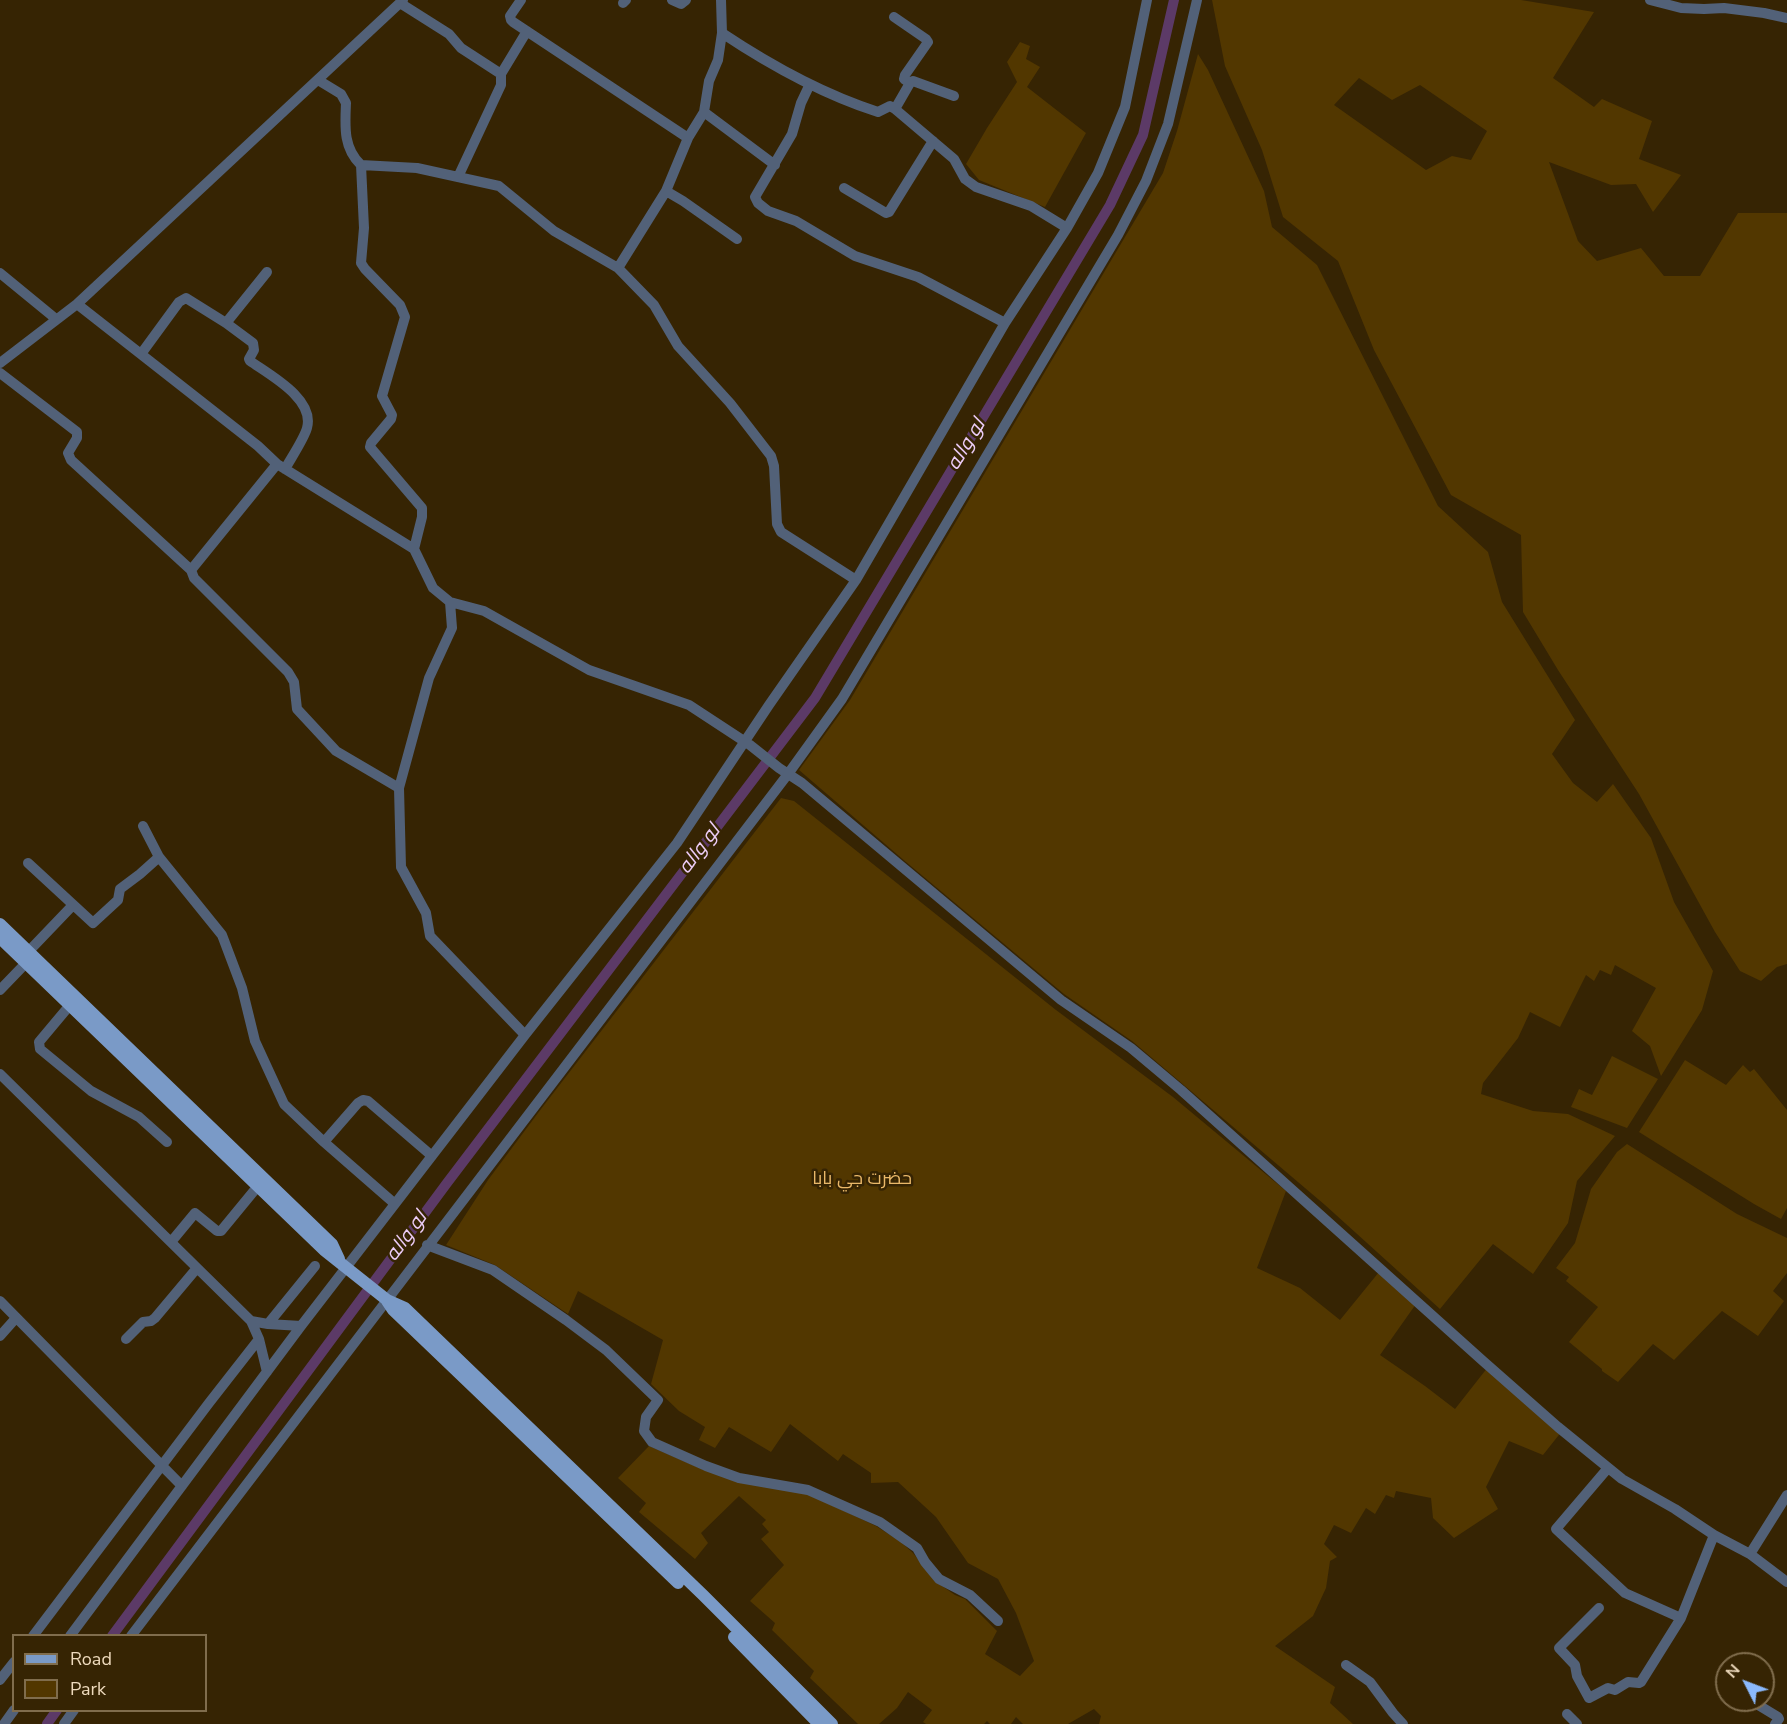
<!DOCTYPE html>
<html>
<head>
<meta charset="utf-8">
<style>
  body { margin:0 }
  #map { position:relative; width:1787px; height:1724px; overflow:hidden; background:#362403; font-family:"Nunito Sans",sans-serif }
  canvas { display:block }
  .legend { position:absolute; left:12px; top:1634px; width:195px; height:78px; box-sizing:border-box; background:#362403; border:2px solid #806d4d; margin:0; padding:8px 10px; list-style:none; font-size:18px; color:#eedabd }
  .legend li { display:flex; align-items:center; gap:12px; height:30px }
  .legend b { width:30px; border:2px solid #806d4d }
  .north { position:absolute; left:1715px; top:1652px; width:60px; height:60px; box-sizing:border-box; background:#362403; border:2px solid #806d4d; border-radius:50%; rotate:312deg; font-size:16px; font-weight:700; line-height:24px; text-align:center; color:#eedabd }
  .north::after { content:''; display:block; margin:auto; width:21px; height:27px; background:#8bb9fc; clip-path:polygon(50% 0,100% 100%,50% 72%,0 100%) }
</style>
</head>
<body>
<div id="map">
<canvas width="1787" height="1724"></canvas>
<ul class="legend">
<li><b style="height:8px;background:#7a9ac7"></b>Road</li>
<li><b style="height:16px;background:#523700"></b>Park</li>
</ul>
<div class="north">N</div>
</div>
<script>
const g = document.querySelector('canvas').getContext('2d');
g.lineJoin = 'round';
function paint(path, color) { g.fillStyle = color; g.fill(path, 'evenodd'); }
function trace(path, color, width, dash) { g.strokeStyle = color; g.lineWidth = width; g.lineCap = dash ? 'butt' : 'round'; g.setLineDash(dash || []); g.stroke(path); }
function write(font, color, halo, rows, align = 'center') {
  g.font = font + ' "Nunito Sans",Cairo,sans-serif'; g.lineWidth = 5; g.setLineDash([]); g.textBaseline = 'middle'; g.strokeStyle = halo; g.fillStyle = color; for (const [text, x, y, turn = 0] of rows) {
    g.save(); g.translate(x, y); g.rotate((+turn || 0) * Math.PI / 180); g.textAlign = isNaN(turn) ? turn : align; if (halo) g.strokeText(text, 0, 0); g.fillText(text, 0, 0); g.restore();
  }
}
const green = new Path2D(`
  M1212,0H1521L1594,12L1553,78L1594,107L1602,99L1652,121L1639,159L1681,175L1653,212L1636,184L1611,185L1549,162L1578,241L1597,261L1641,248L1664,276H1700L1738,213H1787V964L1777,967L1761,981L1740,971L1715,932L1639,794L1558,670L1523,612L1521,535L1451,495L1374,350L1338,261L1283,217L1262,150L1225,66ZM1359,78L1392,100L1420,85L1487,131L1471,160L1452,156L1426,170L1334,105Z
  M1020,42L1030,46L1026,59L1040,67L1027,87L1086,133L1045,207L979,180L966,164L987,128L1017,82L1007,62Z
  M1198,54L1208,70L1264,191L1272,227L1317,265L1438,506L1488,552L1502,602L1575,720L1552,754L1573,783L1597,802L1613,784L1651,838L1674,902L1713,971L1702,1010L1661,1076L1650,1046L1632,1031L1656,988L1615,965L1611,975L1600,970L1594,981L1586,975L1560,1027L1530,1012L1518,1038L1483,1083L1481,1094L1533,1111L1568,1114L1615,1136L1577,1181L1568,1223L1533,1274L1493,1244L1440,1309L1325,1205L1132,1041L1064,994L906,862L799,770L850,700L1163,173L1177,131Z
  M781,798L794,801L1056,1010L1173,1097L1286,1191L1257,1268L1300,1288L1340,1320L1379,1272L1416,1304L1380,1355L1425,1386L1455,1409L1488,1367L1562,1431L1543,1455L1509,1441L1486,1487L1498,1509L1454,1538L1433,1518L1431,1498L1396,1491L1394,1498L1386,1495L1375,1514L1366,1508L1351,1533L1334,1525L1324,1544L1337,1557L1330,1561L1326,1588L1313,1616L1275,1646L1335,1687L1330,1703L1353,1724H1099L1101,1716L1094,1709L1068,1724H1023L1016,1717L1011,1724H990L987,1721L984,1724H926L923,1722L932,1710L908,1692L897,1708L879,1724H858L810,1678L814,1671L772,1630L775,1623L750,1601L784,1565L761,1539L769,1532L762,1524L766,1520L739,1496L701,1533L708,1543L695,1559L639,1512L646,1503L618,1478L649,1446L704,1470L808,1494L876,1526L901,1542L913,1553L935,1581L955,1595L965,1599L997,1631L985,1654L1020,1676L1034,1661L1016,1613L998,1579L968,1563L936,1517L898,1482L871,1483V1473L843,1454L838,1461L790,1424L771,1452L729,1427L715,1448L699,1440L705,1427L679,1411L651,1384L663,1340L578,1291L568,1314L495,1265L446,1245L488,1180L541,1109Z
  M1612,1056L1658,1079L1627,1128L1571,1107L1579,1089L1592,1095Z
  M1685,1060L1726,1085L1743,1065L1750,1072L1754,1069L1787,1110V1208L1781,1219L1754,1204L1639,1132Z
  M1627,1144L1737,1214L1787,1238V1273L1773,1291L1784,1301L1758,1336L1722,1311L1674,1360L1653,1344L1618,1382L1602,1371V1369L1569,1342L1598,1307L1566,1281L1569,1277L1556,1268L1575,1243L1591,1189L1617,1152Z`);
const canal = new Path2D(`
  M112,1636L447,1183L815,698L1110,205L1143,135L1174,0
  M47,1724L57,1710`);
const minor = new Path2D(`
  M521,0L510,16L511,20L513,22L688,138
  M672,0L681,4L686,0
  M721,0L722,33L718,60L709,81L704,112L688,138L666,191L683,201L737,239
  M1650,0L1681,8L1704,9L1724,8L1764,13L1787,18
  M400,3L449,34L461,48L501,74
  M623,3L626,0
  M894,17L926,39L928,42L905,75L904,79L910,83
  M722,33C770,65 822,94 878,112L890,106L895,109L954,159L965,179L976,187L1031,206L1067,228
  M318,80L341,94L346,103C345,126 343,148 361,165L417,168L499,186L554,231L618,268L654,305L678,346L730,403L771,456L774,466L777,524L781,532L856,580
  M810,84L801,103L792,134L755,197L758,203L768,211L796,221L855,256L918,277L1005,323
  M895,109L910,83L913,81L954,96
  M704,112L775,165
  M361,165L364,228L361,263L365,269L400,305L405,317L382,396L392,415L391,419L371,443L370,447L422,508V517L414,549
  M458,177L501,85V74L527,31
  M844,188L886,213L889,212L933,141
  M618,268L666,191
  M0,273L56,319
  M77,304L258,446L277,464L414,549L433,588L450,602L484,611L589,670L689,705L750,745L779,768L802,783L1061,1000L1131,1048L1181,1090L1483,1361L1558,1427L1622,1479L1675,1509L1714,1535L1750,1554L1787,1582
  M226,323L267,272
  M141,354L179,302L186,298L226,323L253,343L254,350L249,359L250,361C270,375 315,399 307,428C304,439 291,458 285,469
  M0,363L77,304L403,0
  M0,373L77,432V438L68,453L71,460L191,570L194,578L288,672L294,682L297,709L336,751L399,788
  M191,570L277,464
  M450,602L452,628L429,678L399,788L401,867L426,913L430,936L525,1035
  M143,826L159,857L222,935L242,988L255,1041L284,1104L324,1142L395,1204
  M28,863L93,923L118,900L120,889L140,874L159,857
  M29,951L73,905
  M0,990L26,963
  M70,1005L39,1042L40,1049L91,1091L139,1117L167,1142
  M0,1074L251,1321L259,1339L267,1372
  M324,1142L358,1103L363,1100L368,1101L432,1156
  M171,1242L195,1213L217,1231H221L258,1186
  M427,1245L493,1270L566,1320L606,1350L658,1400L646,1417L644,1431L652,1442L706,1466L739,1478L808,1490L880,1522L917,1548L925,1562L939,1579L970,1595L998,1621
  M0,1301L182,1486
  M251,1321L268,1324L301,1326
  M268,1324L315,1266
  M0,1336L16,1318
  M126,1339L143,1322L151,1321L155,1318L197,1268
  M1608,1468L1556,1529L1625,1593L1681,1618
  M1750,1554L1787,1495
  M1599,1608L1559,1648L1575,1665L1577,1676L1589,1698L1608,1688L1615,1690L1628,1682L1639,1683L1641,1682L1681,1618L1714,1535
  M33,1636L209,1403L259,1339
  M70,1636L301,1326L525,1035L677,843L769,705L856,580L1005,323L1067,228L1098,173L1125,107L1147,0
  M131,1636L788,774L842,699L1118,235L1146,181L1168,124L1197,0
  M1346,1665L1370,1682L1393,1713L1403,1724
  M0,1680L14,1662
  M1726,1686H1727
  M1750,1700L1778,1717L1779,1719L1775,1724
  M1567,1714L1577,1724
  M4,1724L14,1710
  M64,1724L74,1710`);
const major = new Path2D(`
  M0,924L332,1244L339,1259
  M0,938L324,1250L387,1300L405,1308L703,1595L832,1724
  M387,1301L393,1310L678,1583
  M734,1637L819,1724`);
const parkNames = [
  ["حضرت جي بابا",862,1180]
];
const waterNames = [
  ["لو واله",967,445,-59],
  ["لو واله",700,850,-53],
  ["لو واله",407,1237,-54]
];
paint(green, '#523700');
trace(canal, '#5c3a67', 10);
trace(minor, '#526178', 10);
trace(major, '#7a9ac7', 12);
write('18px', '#eab869', '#362403', parkNames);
write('italic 20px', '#ecccf7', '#362403', waterNames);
</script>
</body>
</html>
